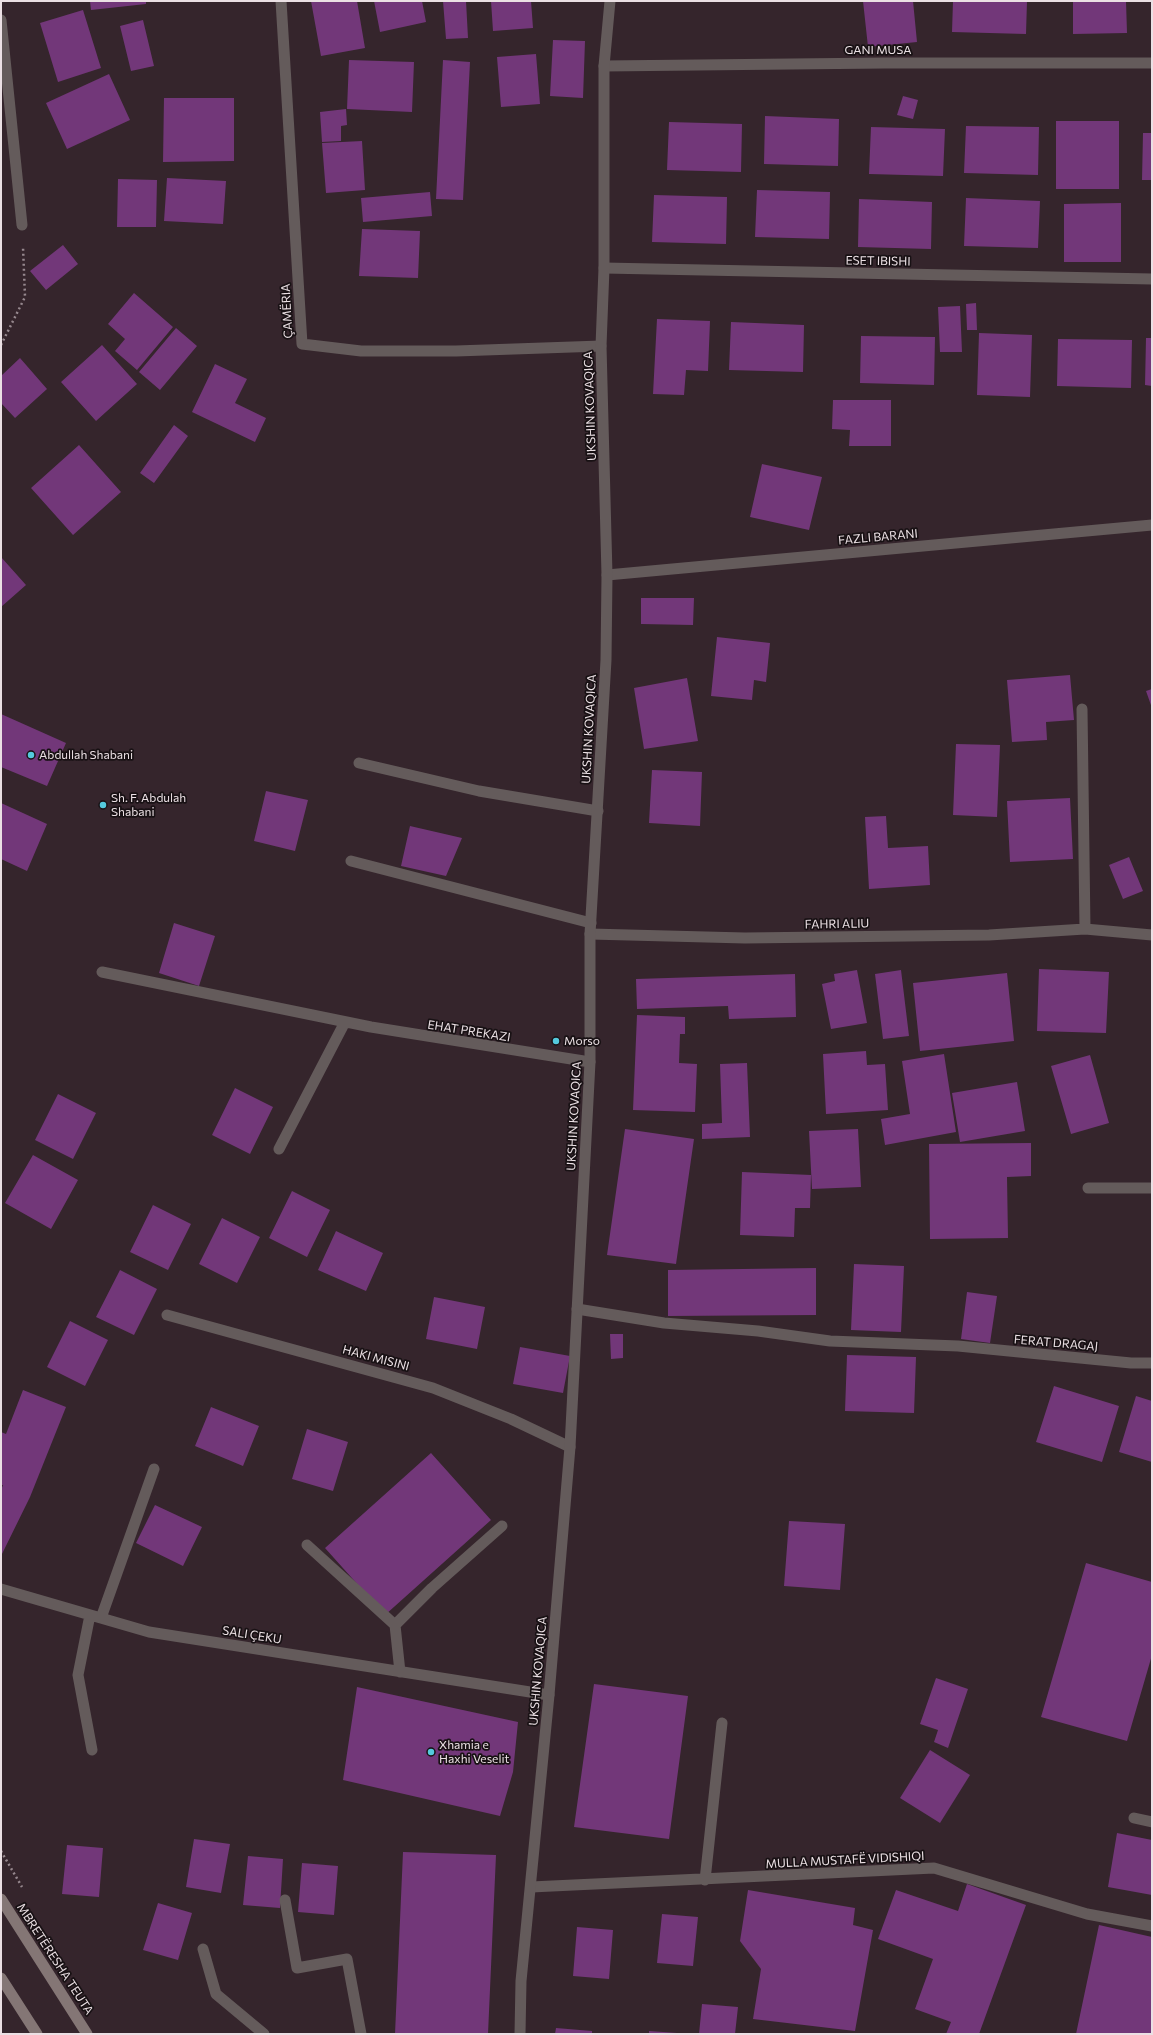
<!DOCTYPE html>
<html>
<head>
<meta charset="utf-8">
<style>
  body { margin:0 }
  #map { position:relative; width:1153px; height:2035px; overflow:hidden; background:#35252c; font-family:Commissioner,sans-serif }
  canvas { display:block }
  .frame { position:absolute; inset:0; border:2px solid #ebe0e4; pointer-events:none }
</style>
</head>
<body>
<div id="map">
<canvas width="1153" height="2035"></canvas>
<div class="frame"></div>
</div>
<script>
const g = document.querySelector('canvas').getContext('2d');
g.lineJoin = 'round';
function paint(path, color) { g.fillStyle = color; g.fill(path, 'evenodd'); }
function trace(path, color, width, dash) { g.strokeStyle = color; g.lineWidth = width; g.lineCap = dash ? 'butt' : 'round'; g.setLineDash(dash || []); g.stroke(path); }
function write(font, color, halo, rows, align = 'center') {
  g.font = font + ' Commissioner,sans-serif'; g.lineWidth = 3.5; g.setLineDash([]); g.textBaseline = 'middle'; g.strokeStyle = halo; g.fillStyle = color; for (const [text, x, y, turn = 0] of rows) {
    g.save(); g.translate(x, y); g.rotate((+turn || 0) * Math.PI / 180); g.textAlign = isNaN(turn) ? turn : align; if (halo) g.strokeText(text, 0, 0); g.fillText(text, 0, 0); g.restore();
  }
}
const building = new Path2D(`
  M90,1H146V4L91,10Z
  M311,1H357L365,48L321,56Z
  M374,1H422L426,22L380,32Z
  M443,1H466L468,38L446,39Z
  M491,1H531L533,28L493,31Z
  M863,1H913L917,42L868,47Z
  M953,1H1027L1026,34L952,32Z
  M1073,1H1126L1127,33L1073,34Z
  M83,10L101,68L58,82L40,23Z
  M143,20L154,66L131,71L120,26Z
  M553,40L585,41L583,98L550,96Z
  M536,54L540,104L501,107L497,57Z
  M349,60L414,62L412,112L347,109Z
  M443,60L470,62L463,200L436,199Z
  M109,74L130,120L67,149L46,103Z
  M903,96L918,100L913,119L897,115Z
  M164,98H234V161L163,162Z
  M346,109L347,125L341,126V141L322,142L320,112Z
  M765,116L839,119L838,166L764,164Z
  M1056,121H1119V189H1056Z
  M669,122L742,124L741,172L667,170Z
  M966,126L1039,127L1038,175L964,173Z
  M871,127L945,129L943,176L869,174Z
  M1143,133H1152V180H1142Z
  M362,141L365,190L326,193L322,143Z
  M167,178L226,181L223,224L164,221Z
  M118,179L157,180L156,227H117Z
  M757,190L830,192L829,239L755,237Z
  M430,192L432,216L363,222L361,198Z
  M654,195L727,197L726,244L652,242Z
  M966,198L1040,201L1038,248L964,246Z
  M859,199L932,202L931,249L858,247Z
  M1121,203V262H1064V204Z
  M362,229L420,231L418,278L359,276Z
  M63,245L78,264L46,290L30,271Z
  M134,293L173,327L137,370L115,351L125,339L108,324Z
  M976,303L977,330H967L966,304Z
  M960,306L962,352H940L938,307Z
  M657,319L710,321L708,371L686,370L684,395L653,394Z
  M731,322L804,325L803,372L729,370Z
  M176,328L197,346L160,390L139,372Z
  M979,333L1032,335L1030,397L977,395Z
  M861,336L935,337L934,385L860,383Z
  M1146,338H1152V386L1145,385Z
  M1058,339L1132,340L1131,388L1057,386Z
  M102,345L137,384L96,421L61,382Z
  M20,358L47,389L15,418L1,403V376Z
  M215,364L247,379L235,403L266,418L255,442L192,412Z
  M833,400H891V446H849L850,430L832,429Z
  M174,425L188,436L154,483L140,473Z
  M79,445L121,492L73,535L31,488Z
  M762,464L822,477L809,530L750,517Z
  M1,557L26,585L1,607Z
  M641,598H694L693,625L641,624Z
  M717,637L770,643L766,682L754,680L752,700L711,696Z
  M1070,675L1074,720L1046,722L1047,740L1012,742L1007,680Z
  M687,678L698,741L644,749L634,688Z
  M1152,689V708L1146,691Z
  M1,714L66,743L47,786L1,767Z
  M956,744L1000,745L997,817L953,815Z
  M652,770L702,772L700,826L649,823Z
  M266,791L308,800L295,851L254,841Z
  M1070,798L1073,859L1010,862L1007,801Z
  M1,803L47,824L27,871L1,859Z
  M886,816L888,848L928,846L930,885L869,889L865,817Z
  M410,826L462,838L446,876L401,866Z
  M1129,857L1143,891L1123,899L1109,865Z
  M174,923L215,936L199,986L159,973Z
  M1039,969L1109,972L1106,1033L1037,1031Z
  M857,970L867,1023L831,1029L822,984L835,981L834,974Z
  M901,970L909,1036L883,1039L875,974Z
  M1007,973L1014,1041L920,1051L913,983Z
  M795,974L796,1017L729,1019L728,1006L637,1009L636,979Z
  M637,1015L685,1017V1034H680L679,1063L697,1064L695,1112L633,1110Z
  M866,1051L867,1065L885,1064L888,1110L826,1114L823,1054Z
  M944,1054L956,1132L885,1145L881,1119L910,1114L902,1061Z
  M1090,1055L1109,1123L1071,1134L1051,1066Z
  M747,1063L750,1137L702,1139V1124L722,1123L720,1064Z
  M1017,1082L1025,1131L960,1142L952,1093Z
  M235,1088L273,1107L250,1154L212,1135Z
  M58,1094L96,1113L73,1159L35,1140Z
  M625,1129L694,1139L676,1264L607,1255Z
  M858,1129L861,1187L812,1189L809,1131Z
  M1031,1143V1176L1007,1177L1008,1238L930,1239L929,1144Z
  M33,1155L78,1180L51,1229L5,1203Z
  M742,1172L811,1175L810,1208H795L794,1237L740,1235Z
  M292,1191L330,1210L307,1257L269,1238Z
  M153,1205L191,1224L168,1270L130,1252Z
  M222,1218L260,1237L237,1283L199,1264Z
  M336,1231L383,1253L366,1291L318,1270Z
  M854,1264L904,1266L901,1332L851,1330Z
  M816,1268V1315L668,1316V1270Z
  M120,1270L157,1289L134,1335L96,1317Z
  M967,1292L997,1296L990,1343L961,1339Z
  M434,1297L485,1307L477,1349L426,1339Z
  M70,1321L108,1340L85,1386L47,1367Z
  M610,1334H623V1358L611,1359Z
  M520,1347L570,1356L563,1393L513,1384Z
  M847,1355L916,1357L914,1413L845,1411Z
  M1054,1386L1119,1406L1102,1462L1036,1442Z
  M23,1390L66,1407L30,1497L1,1556V1490L3,1485H1V1432L6,1434Z
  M1136,1396L1152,1401V1462L1119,1452Z
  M211,1407L259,1426L243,1466L195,1446Z
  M307,1429L348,1442L333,1491L292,1479Z
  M431,1453L491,1520L385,1615L325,1548Z
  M155,1505L202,1527L183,1566L136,1543Z
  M789,1521L845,1524L840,1590L784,1586Z
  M1086,1563L1152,1582V1655L1127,1741L1041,1717Z
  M936,1678L968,1689L948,1748L934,1742L938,1730L920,1724Z
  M594,1684L688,1696L669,1839L574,1827Z
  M357,1687L518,1722L513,1772L500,1816L343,1780Z
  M930,1750L970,1775L940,1823L900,1798Z
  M1117,1833L1152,1840V1895L1108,1887Z
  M194,1839L230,1844L221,1893L186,1887Z
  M67,1845L103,1848L99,1897L62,1894Z
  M403,1852L496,1855L488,2034H395Z
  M248,1856L283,1859L280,1908L243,1905Z
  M302,1863L338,1866L334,1915L298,1912Z
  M967,1884L1026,1905L979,2034H946L951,2022L915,2009L933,1959L878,1939L896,1890L958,1911Z
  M748,1890L855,1908L853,1925L873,1930L855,2031L753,2019L761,1969L740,1941Z
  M158,1903L192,1913L178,1960L143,1950Z
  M662,1914L698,1917L693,1966L657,1963Z
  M1099,1925L1152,1937V2034H1076Z
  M577,1927L613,1930L609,1979L573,1976Z
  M702,2004L738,2007L735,2034H699Z
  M556,2028L592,2031V2034H555Z
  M649,2031L677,2033V2034H649Z`);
const path = new Path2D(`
  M1,345L25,297L23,247
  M1,1851L22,1887`);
const minor = new Path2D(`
  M281,1L302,344L361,351H456L601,346
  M1,20L22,225
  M604,66L884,63H1152
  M604,268L1152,279
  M607,575L1152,525
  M1082,709L1085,929
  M359,763L479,791L598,811
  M351,861L591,923
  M590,934L745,938L989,935L1085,929L1152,935
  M102,972L371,1027L590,1062
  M279,1149L345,1022
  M1088,1188H1152
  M577,1309L664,1323L758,1331L830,1341L958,1346L1131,1363H1152
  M167,1315L433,1388L511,1419L570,1447
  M307,1545L395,1625
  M1,1589L149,1632L549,1695
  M90,1615L78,1675L92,1750
  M101,1618L154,1469
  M400,1672L395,1625L432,1588L502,1526
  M1134,1818L1152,1822
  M705,1880L722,1723
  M531,1887L934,1868L1087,1914L1152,1926
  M285,1900L297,1968L347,1959L361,2034
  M203,1949L216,1994L264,2034`);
const tertiary = new Path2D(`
  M520,2034L521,1981L549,1695L570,1447L590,1062V934L606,660L607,575L601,346L604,268V66L610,1`);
const secondary = new Path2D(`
  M1,1899L87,2034
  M1,1978L37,2034`);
const markers = [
  [31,755,4,"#54cadd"],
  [103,805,4,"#54cadd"],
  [556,1041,4,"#54cadd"],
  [431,1752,4,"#54cadd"]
];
const streetNames = [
  ["GANI MUSA",878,50],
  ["ESET IBISHI",878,261,1],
  ["ÇAMËRIA",287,311,-93],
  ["UKSHIN KOVAQICA",590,406,-92],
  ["FAZLI BARANI",878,537,-5],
  ["UKSHIN KOVAQICA",589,729,-87],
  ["FAHRI ALIU",837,924,-1],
  ["EHAT PREKAZI",469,1031,9],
  ["UKSHIN KOVAQICA",574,1116,-87],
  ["FERAT DRAGAJ",1056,1343,5],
  ["HAKI MISINI",376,1358,15],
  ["SALI ÇEKU",252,1635,9],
  ["UKSHIN KOVAQICA",538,1671,-85],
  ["MULLA MUSTAFË VIDISHIQI",845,1860,-3],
  ["MBRETËRESHA TEUTA",55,1959,57]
];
const poiNames = [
  ["Abdullah Shabani",39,755],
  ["Sh. F. Abdulah",111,798],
  ["Shabani",111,812],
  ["Morso",564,1041],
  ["Xhamia e",439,1745],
  ["Haxhi Veselit",439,1759]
];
paint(building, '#723779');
trace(path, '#96888e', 2.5, [2, 3]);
trace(minor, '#645b5b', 11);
trace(tertiary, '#645b5b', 11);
trace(secondary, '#847675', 11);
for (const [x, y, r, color] of markers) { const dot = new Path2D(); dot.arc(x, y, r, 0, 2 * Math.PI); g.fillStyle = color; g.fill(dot); trace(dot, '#181114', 1.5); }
write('12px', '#ebe0e4', '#181114', streetNames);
write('12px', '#ebe0e4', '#181114', poiNames, 'left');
</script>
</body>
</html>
